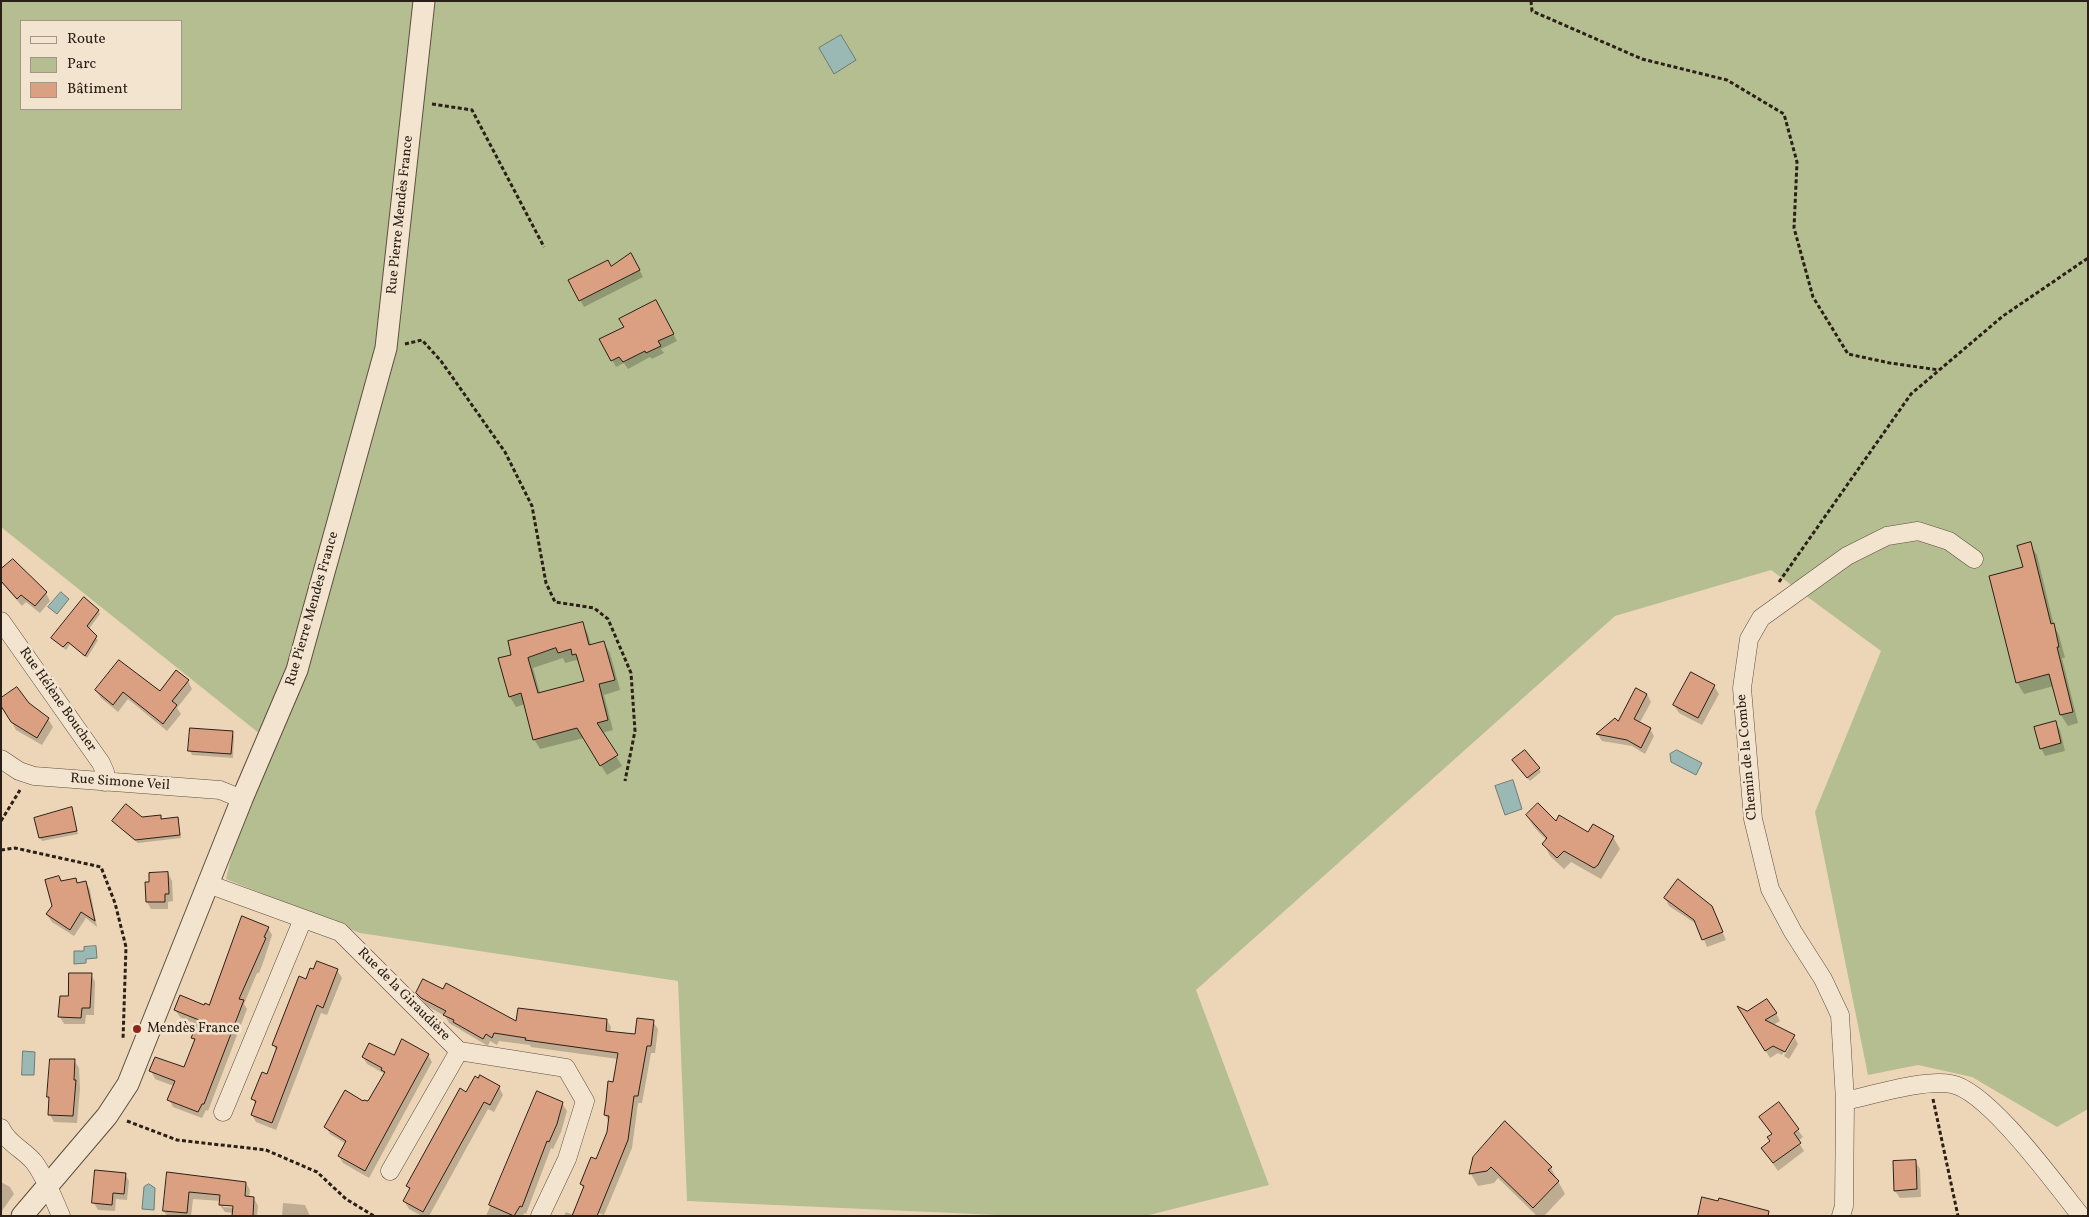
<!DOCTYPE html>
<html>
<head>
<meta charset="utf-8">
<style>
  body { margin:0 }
  #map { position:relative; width:2089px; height:1217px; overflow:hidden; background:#edd6b7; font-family:Vollkorn,serif }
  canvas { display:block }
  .frame { position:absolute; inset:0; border:2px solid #2b2017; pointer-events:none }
  .legend { position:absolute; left:20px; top:20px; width:162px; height:90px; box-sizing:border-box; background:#f3e4d0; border:1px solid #a39686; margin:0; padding:6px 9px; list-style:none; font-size:15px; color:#2b2017 }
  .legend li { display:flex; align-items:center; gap:10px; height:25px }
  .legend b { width:25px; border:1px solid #a39686 }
</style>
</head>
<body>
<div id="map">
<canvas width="2089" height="1217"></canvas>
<div class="frame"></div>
<ul class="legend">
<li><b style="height:6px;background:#f3e4d0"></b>Route</li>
<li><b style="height:14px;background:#b5be90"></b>Parc</li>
<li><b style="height:14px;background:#dba082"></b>Bâtiment</li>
</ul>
</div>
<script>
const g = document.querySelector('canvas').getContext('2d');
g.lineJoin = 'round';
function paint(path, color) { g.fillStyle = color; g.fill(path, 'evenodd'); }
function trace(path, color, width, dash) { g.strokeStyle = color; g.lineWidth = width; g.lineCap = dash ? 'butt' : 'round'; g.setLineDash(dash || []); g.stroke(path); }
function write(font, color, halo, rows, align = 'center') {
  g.font = font + ' Vollkorn,serif'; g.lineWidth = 5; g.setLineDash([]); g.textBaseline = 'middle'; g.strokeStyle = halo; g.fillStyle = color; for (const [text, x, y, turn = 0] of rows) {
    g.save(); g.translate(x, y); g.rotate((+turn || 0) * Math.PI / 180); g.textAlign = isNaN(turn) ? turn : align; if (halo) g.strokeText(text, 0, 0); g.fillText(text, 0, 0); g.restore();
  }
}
const green = new Path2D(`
  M1,1H2088V1109L2057,1127L1972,1077L1918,1065L1868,1075L1815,812L1881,651L1771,570L1615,616L1196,990L1269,1185L1145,1216H1019L687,1201L678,981L360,933L226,879L260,734L1,527ZM21,21H181V109H21Z`);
const water = new Path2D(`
  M841,35L856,60L834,74L819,48Z
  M61,592L69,599L57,614L48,607Z
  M1677,750L1702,763L1696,775L1671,762L1670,754Z
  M1513,780L1522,809L1505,815L1495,786Z
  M96,946L97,958L86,959V963L74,964V951H84V947Z
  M23,1051L35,1052L34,1075H22Z
  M149,1184L155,1188L154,1210L142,1209L144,1187Z`);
const shadow = new Path2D(`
  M631,254L643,277L584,307L569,280L611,268Z
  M656,302L677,341L661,349L664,353L652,359L650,357L628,369L624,363L616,367L601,340L625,327Z
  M2030,544L2037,555L2054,626L2059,635L2065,658H2062L2078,723L2068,726L2061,715L2054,686L2024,694L2017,682Z
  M1,571L46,593L50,601L40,613L26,602L22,606L1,582Z
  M98,610L100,614L88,630L98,640L87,658L70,644L66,650L55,641L53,638Z
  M582,623L588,634L591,645L604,643L610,653L620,690L604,695L613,730L602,733L622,766L607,775L584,738L540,749L534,739L525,704L516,707L510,697L500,659L513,656ZM563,658L565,663L577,660L585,682L540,693L533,668Z
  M188,681L192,689L177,708L181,714L167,731L128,699L118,712L101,698L96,690L160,692Z
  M1714,686L1719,694L1702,725L1679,713L1674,705Z
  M1647,694L1651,702L1639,724L1650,729L1654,736L1645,754L1632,746L1602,741L1598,735L1615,719L1618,723Z
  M1,703L48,719L53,727L42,745L16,730Z
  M2055,722L2060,730L2065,751L2045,756L2041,748Z
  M191,729L232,732L234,736L233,758L192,755L190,751Z
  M1516,764L1539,769L1541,772L1530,781Z
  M71,808L78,834L42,841L40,838L55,815V812Z
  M160,816L162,820L178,818L181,838L138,843L114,822Z
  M1527,816L1556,823L1588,834L1613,837L1620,849L1601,879L1571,862L1564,869L1550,856L1544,844L1547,841L1534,827Z
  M168,873L172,881L173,901L168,902V909H151L147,902L150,883Z
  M75,879L78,884L86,882L90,890L97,927L86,918L74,936L52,922L47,915L53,907L62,882Z
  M1665,898L1711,906L1726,940L1707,947L1698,925L1669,906Z
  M268,928L272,935L264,960L259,973H257L244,1004L247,1009L208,1111L206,1110L202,1118L173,1107L169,1099L174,1086L155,1079L151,1071L185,1068L195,1042L193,1038L198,1025L180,1017L175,1010L209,1007Z
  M337,970L342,978L327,1015L321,1013L276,1130L256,1122L252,1115L256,1105L253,1099L267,1075L277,1051L273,1045L306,980Z
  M91,974L95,982L94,1015H86L85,1024H64L60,1017L70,997Z
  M417,993L517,1023L607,1020L611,1027L610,1033L636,1035L653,1022L658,1029L655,1053H651L642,1103H638L632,1148L604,1215L596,1212L594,1216H564L566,1212L574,1215L584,1189L581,1184L596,1161L608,1133L609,1122L605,1115L614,1083L618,1059L531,1047L530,1045L499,1041L497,1045L490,1041L488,1046L449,1023L445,1016L427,1006Z
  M1741,1009L1747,1012L1776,1013L1780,1021L1773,1025L1794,1036L1798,1044L1789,1059L1784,1056L1794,1039H1791L1782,1055L1778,1053L1770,1058Z
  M402,1041L428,1055L432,1062L369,1178L343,1163L339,1156L346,1144L330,1134L326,1127L364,1103H369L385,1074L367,1064L363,1057L394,1056Z
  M74,1060L79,1068L80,1089L77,1123L54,1122L50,1115V1100L48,1097Z
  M499,1087L503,1095L494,1112L488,1109L429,1216H422L409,1209L404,1201L410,1190L407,1186L467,1094Z
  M538,1093L562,1103L567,1111L561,1132L553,1149L551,1148L526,1214L524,1213L523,1216H486Z
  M1779,1104L1803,1137L1798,1141L1804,1151L1778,1171L1762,1148L1771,1142L1773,1135L1765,1125Z
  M1474,1158L1551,1168L1565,1194L1544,1216H1537L1498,1178L1494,1183L1478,1186L1471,1174Z
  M1915,1161L1920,1169L1921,1197L1900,1198L1895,1191Z
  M125,1174L129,1181L127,1200L116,1199L115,1211L98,1210L94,1203Z
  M168,1174L246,1183L250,1190L249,1198H254L258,1206L257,1216H233V1213L225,1212L220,1205L221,1201L193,1199L191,1216H167L164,1211ZM223,1204L239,1206V1208L223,1207Z
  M1,1182L10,1187L14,1194L1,1212Z
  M283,1203L305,1205L310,1216H282Z`);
const building = new Path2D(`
  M631,253L640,270L579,301L568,280L608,260L611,266Z
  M656,300L674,334L658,341L661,346L646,353L645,351L623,362L619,357L611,361L599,339L624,327L619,319Z
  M2031,542L2051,624L2054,623L2059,647H2057L2073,712L2060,715L2049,674L2016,683L1989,576L2023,567L2017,546Z
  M13,559L47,592L35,606L21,595L17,599L1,581V569Z
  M84,597L99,610L87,626L97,636L85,656L68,642L63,647L51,638Z
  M583,622L589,645L604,641L615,680L599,684L608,720L597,723L618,755L600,766L577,728L533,740L521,693L509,697L498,658L511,655L508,641ZM556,648L558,653L571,649L572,655L576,654L584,681L538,693L528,658Z
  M119,660L160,691L176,670L189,680L172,701L177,705L163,724L123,692L113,705L95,690Z
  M1691,672L1715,685L1698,718L1673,705Z
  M17,687L29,703L49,718L37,738L11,722L1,706V698Z
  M1636,688L1647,694L1634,719L1651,728L1641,748L1627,740L1596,734L1615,718L1618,721Z
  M2056,721L2061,743L2040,749L2034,727Z
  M190,728L233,731L231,754L188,751Z
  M1525,750L1540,768L1527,778L1512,760Z
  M1538,803L1556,821L1559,815L1588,832L1593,824L1614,836L1598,865L1594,868L1564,851L1557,858L1542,844L1547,838L1526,815Z
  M126,804L142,817L161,815V819L178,817L180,835L135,840L112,821Z
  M72,807L77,831L39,838L34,818Z
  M168,872L169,894H165V902H146L145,882H149V873Z
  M59,876L61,881L76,878L77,883L86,881L95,921L81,912L70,930L46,914L52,906L45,880Z
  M1678,879L1712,906L1723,932L1702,940L1694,920L1664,898Z
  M242,916L269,927L264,937L266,938L239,999L244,1000L204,1104H202L198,1112L167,1100L175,1081L149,1071L155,1057L184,1067L195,1039L191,1038L199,1020L174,1010L180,995L204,1005L205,1003L209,1005Z
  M317,961L338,969L323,1008L317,1005L272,1123L251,1115L256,1101L251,1099L262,1072L267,1074L277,1047L272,1045L299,976L306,979L310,968L313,969Z
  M69,973H92L90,1008H82L81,1018L58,1017L60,996H68Z
  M423,979L443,989L446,983L516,1021L518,1008L607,1019L606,1031L635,1034L637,1018L654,1020L651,1046H647L638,1096H634L628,1140L597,1216H572L584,1186L580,1184L591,1157L596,1159L607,1132L609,1116L604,1115L606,1101L608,1081L613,1082L618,1053L525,1040L526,1038L494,1033L492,1038L486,1034L483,1039L453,1022L454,1020L443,1015L446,1011L421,998L416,993Z
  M1767,999L1777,1013L1765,1020L1795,1035L1785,1052L1773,1046L1765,1051L1737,1006L1747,1011Z
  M402,1039L429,1054L365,1171L338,1156L346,1141L324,1127L345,1090L363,1101L364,1100L368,1101L385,1072L381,1070L382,1068L362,1057L369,1043L394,1055Z
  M50,1059H75L74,1080H76L73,1116L48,1115L49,1097H47Z
  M480,1075L500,1086L490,1105L484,1102L423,1212L403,1201L410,1188L406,1186L460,1088L466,1092L475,1076L478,1078Z
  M537,1091L563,1102L557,1124L549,1142L547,1141L522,1207L520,1206L514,1216L489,1205Z
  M1779,1102L1799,1129L1794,1133L1801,1143L1773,1163L1761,1148L1770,1141L1767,1137L1772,1134L1759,1117Z
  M1505,1121L1552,1167L1548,1170L1559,1181L1533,1208L1491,1167L1487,1171L1469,1174L1473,1157Z
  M1916,1160L1917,1189L1894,1191L1893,1161Z
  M95,1170L126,1173L124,1194L113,1193L112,1205L92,1203Z
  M167,1172L246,1182L245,1196L254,1197L253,1216H232L233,1206L219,1205L220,1195L189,1192L187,1213L163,1211Z
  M1702,1197L1718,1201L1719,1198L1769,1211L1768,1216H1698Z`);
const path = new Path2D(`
  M1531,1L1532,11L1642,59L1727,80L1784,114L1797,162L1794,228L1813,297L1848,354L1890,363L1939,370
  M432,104L472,110L544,247
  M405,344L422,340L441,361L505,452L532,506L546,583L555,602L594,608L608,619L631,673L635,731L625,781
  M1779,582L1911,394L2003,316L2088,258
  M1,821L20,790
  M1,850L15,848L101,867L115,903L126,947L123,1040
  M1933,1099L1958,1216
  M127,1121L177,1140L266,1150L317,1172L346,1199L374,1216`);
const minor = new Path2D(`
  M1,621L101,763L105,772V782
  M1,759L19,771L34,776L220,790L242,799
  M208,884L340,932L459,1051L566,1068L585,1101L567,1159L540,1216
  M1845,1101C1874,1095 1923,1079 1951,1084C1988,1090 2056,1185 2081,1216
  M223,1112L303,919
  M1,1128C7,1143 24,1150 34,1162C46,1178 53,1198 61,1216
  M390,1171L459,1051
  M1841,1216L1844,1206L1845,1101L1840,1015L1823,979L1793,932L1770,889L1753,819L1742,688L1749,639L1761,618L1847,556L1887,536L1918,531L1949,541L1974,559`);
const tertiary = new Path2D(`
  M22,1216L107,1116L128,1084L242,799L297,670L386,348L424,1`);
const markers = [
  [137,1029,5,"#8f2418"]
];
const streetNames = [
  ["Rue Pierre Mendès France",401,215,-84],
  ["Rue Pierre Mendès France",313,609,-74],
  ["Rue Hélène Boucher",57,700,55],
  ["Chemin de la Combe",1748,757,-95],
  ["Rue Simone Veil",120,783,4],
  ["Rue de la Giraudière",403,995,45]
];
const poiNames = [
  ["Mendès France",147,1029]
];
paint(green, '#b5be90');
paint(water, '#9ab8b4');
trace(water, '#6e7b75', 1);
paint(shadow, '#0003');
paint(building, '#dba082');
trace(building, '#2b2017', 1);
trace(minor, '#5c4e3f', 19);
trace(tertiary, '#5c4e3f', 23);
trace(path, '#2b2017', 3, [4, 2.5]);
trace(minor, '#f3e4d0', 18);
trace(tertiary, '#f3e4d0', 21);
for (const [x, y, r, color] of markers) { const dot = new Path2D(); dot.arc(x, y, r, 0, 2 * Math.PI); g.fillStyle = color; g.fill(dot); trace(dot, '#f3e4d0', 2); }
write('14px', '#2b2017', '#f3e4d0', streetNames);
write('14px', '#2b2017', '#f3e4d0', poiNames, 'left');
</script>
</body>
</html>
